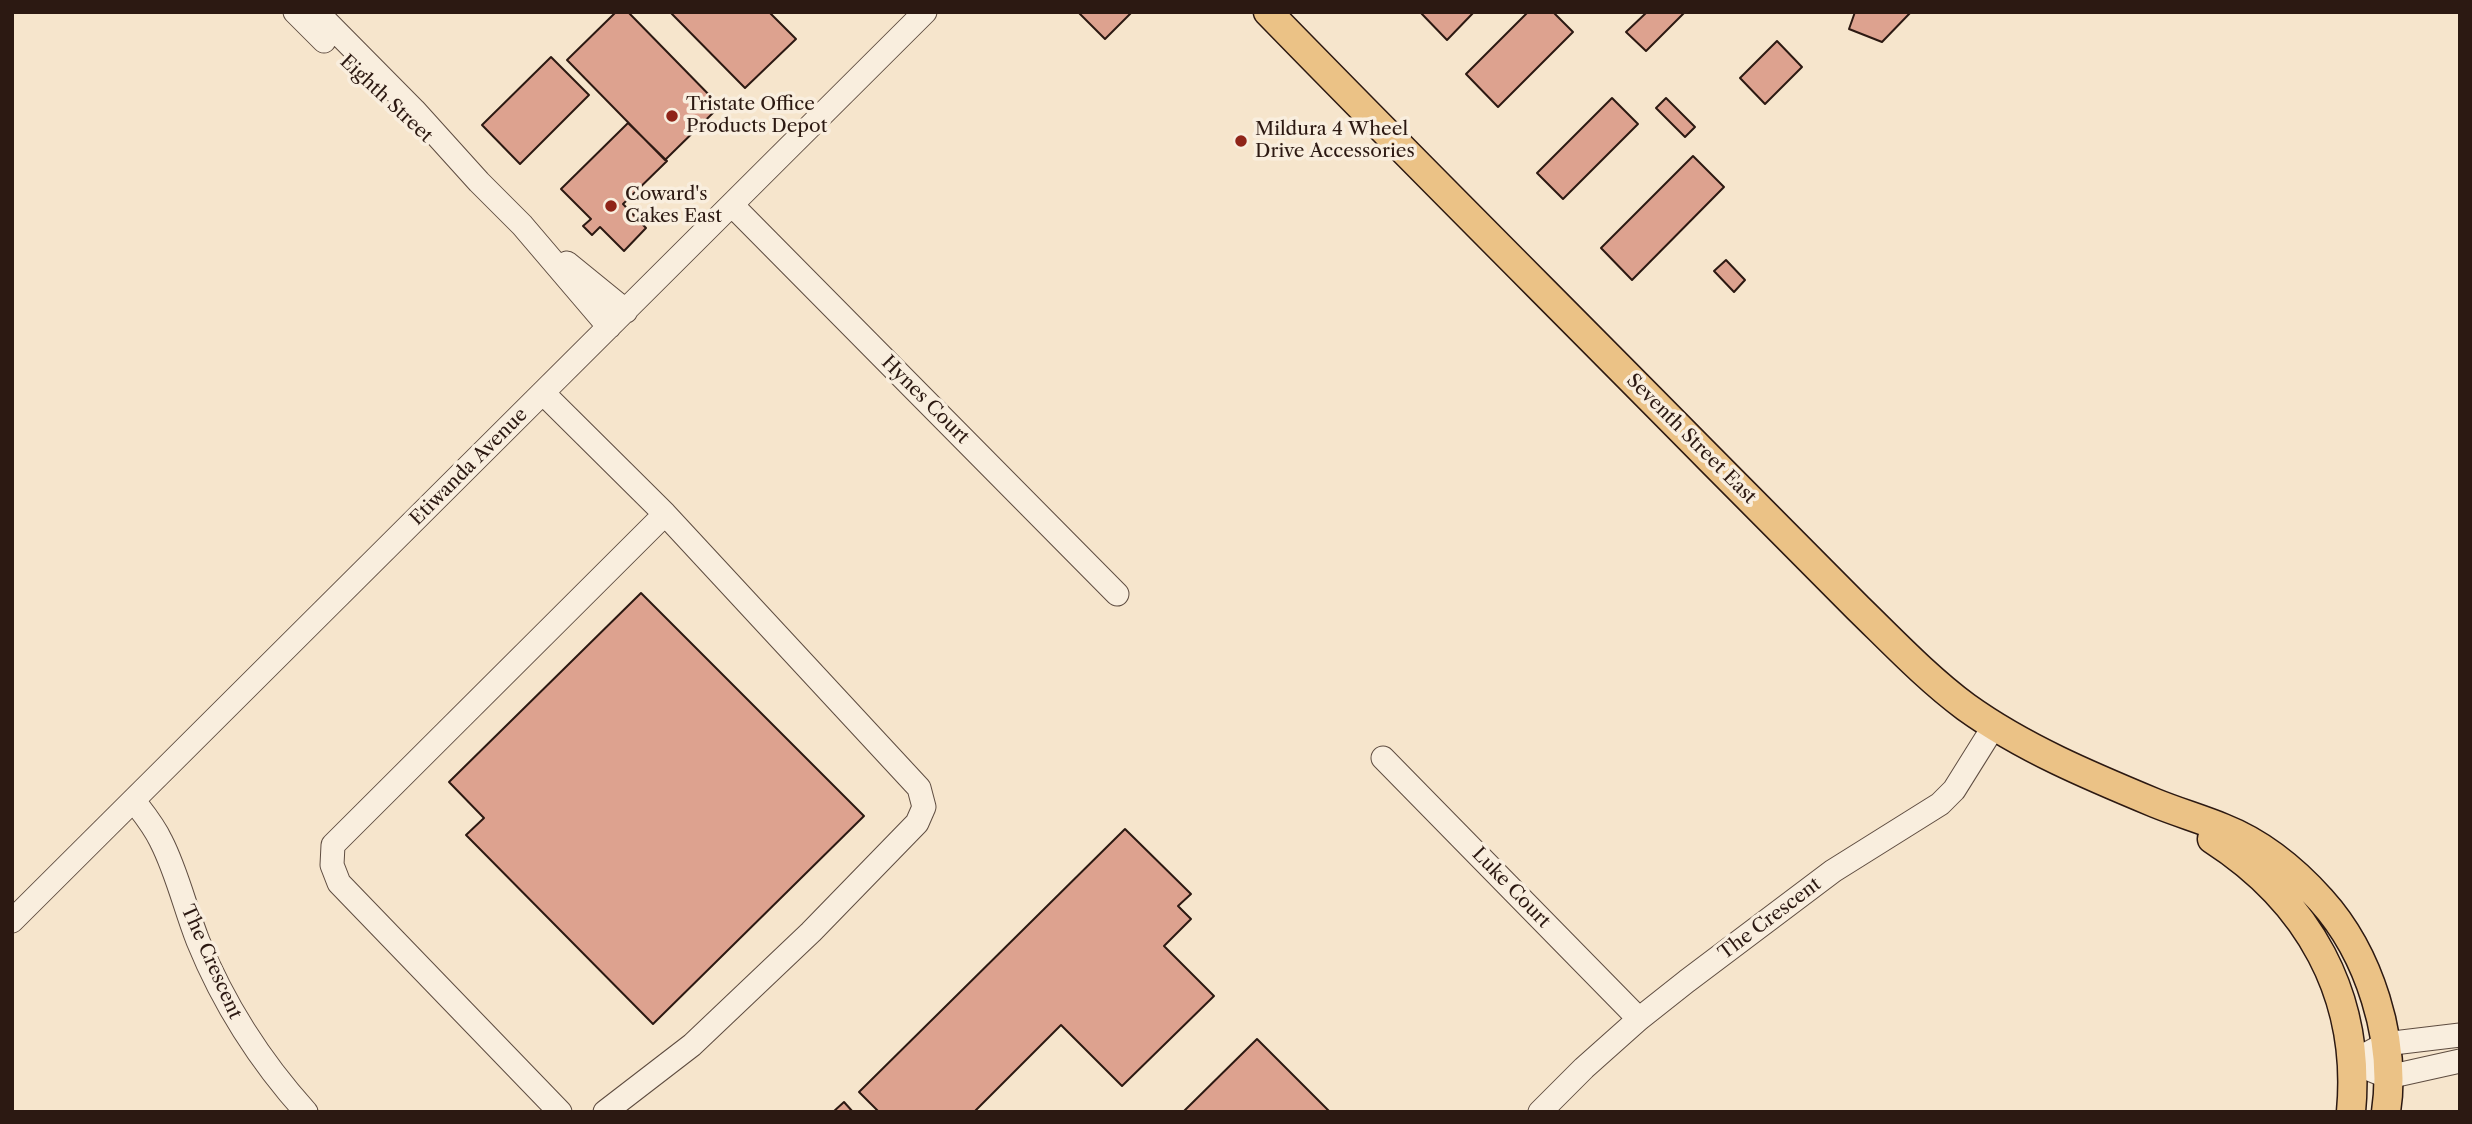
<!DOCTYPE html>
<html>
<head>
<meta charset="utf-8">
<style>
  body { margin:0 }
  #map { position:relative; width:2472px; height:1124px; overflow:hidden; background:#f6e5cc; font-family:"Libre Caslon Text",serif }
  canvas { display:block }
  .frame { position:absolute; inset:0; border:14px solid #2c1912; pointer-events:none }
</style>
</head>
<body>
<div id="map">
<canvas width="2472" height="1124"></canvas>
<div class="frame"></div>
</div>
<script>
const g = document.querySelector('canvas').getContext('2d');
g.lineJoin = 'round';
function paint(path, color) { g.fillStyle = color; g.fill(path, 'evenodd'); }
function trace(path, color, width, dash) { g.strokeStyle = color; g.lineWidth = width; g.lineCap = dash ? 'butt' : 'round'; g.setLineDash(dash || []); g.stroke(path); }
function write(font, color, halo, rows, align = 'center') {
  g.font = font + ' "Libre Caslon Text",serif'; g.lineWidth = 7; g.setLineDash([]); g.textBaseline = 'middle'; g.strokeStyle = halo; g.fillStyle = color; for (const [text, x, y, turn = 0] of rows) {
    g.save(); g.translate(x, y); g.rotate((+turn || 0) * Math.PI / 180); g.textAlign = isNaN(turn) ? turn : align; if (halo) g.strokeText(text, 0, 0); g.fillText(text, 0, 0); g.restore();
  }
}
const building = new Path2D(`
  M616,12H628L720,106L665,160L567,60Z
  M670,12H769L796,39L745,88Z
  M1078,12H1132L1105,39Z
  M1420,12H1474L1447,40Z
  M1528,12H1553L1573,32L1498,107L1466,74Z
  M1647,12H1685L1646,51L1626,32Z
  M1855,12H1911L1882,42L1849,29Z
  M1777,41L1802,67L1765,104L1740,78Z
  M551,57L589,95L520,164L482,125Z
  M1612,98L1638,124L1563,199L1537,173Z
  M1666,98L1695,127L1685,137L1656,108Z
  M628,123L667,161L623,204L646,228L624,251L600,227L592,235L583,226L591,219L561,189Z
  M1693,156L1724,187L1632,280L1601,248Z
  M1726,260L1745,280L1734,292L1714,271Z
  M641,593L864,816L653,1024L466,835L484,818L449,782Z
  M1125,829L1191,894L1178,906L1191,919L1164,946L1214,996L1122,1086L1061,1025L974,1112H879L859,1092Z
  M1257,1039L1330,1112H1183Z
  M844,1102L853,1112H833Z`);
const minor = new Path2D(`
  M295,12L324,41
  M317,12L414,110L479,182L522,225L609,327
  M732,205L1117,594
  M567,263L626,311
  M543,393L665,514L919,788L924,807L917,823L811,932L692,1045L605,1112
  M1383,758L1639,1019
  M134,801C144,814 154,826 161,841C177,872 185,908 198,941C224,1005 260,1061 306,1112
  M12,921L925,12
  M2352,1062L2385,1044L2460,1035
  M2352,1062L2388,1077L2460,1061
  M560,1112L339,883L332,865L333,845L665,514
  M1540,1112L1584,1068L1639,1019L1687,981L1833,871L1940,804L1954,790L1994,726`);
const major = new Path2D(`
  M1268,12C1414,162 1562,309 1709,458C1759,508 1808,558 1858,608C1893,642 1927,678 1966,707C2023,748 2090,776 2155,803C2177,812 2201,819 2223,828C2261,843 2294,870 2321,900C2369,953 2397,1040 2386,1112
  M2212,839C2308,901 2362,995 2351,1112`);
const markers = [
  [672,116,7,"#8f2418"],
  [1241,141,7,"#8f2418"],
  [611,206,7,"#8f2418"]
];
const streetNames = [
  ["Eighth Street",386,99,43],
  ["Hynes Court",925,400,45],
  ["Seventh Street East",1691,439,45],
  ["Etiwanda Avenue",469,467,-45],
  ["Luke Court",1511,888,46],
  ["The Crescent",1770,919,-37],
  ["The Crescent",211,962,66]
];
const poiNames = [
  ["Tristate Office",686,105],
  ["Products Depot",686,127],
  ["Mildura 4 Wheel",1255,130],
  ["Drive Accessories",1255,152],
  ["Coward's",625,195],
  ["Cakes East",625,217]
];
paint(building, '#dda28f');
trace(building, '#2c1912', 2);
trace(minor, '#5e4c40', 25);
trace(major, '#2c1912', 31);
trace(minor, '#f9eede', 23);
trace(major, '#ebc286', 28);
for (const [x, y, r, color] of markers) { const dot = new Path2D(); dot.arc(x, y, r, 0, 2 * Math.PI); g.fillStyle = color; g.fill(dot); trace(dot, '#f9eede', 2.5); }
write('19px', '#2c1912', '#f9eede', streetNames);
write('19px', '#2c1912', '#f9eede', poiNames, 'left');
</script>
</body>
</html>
